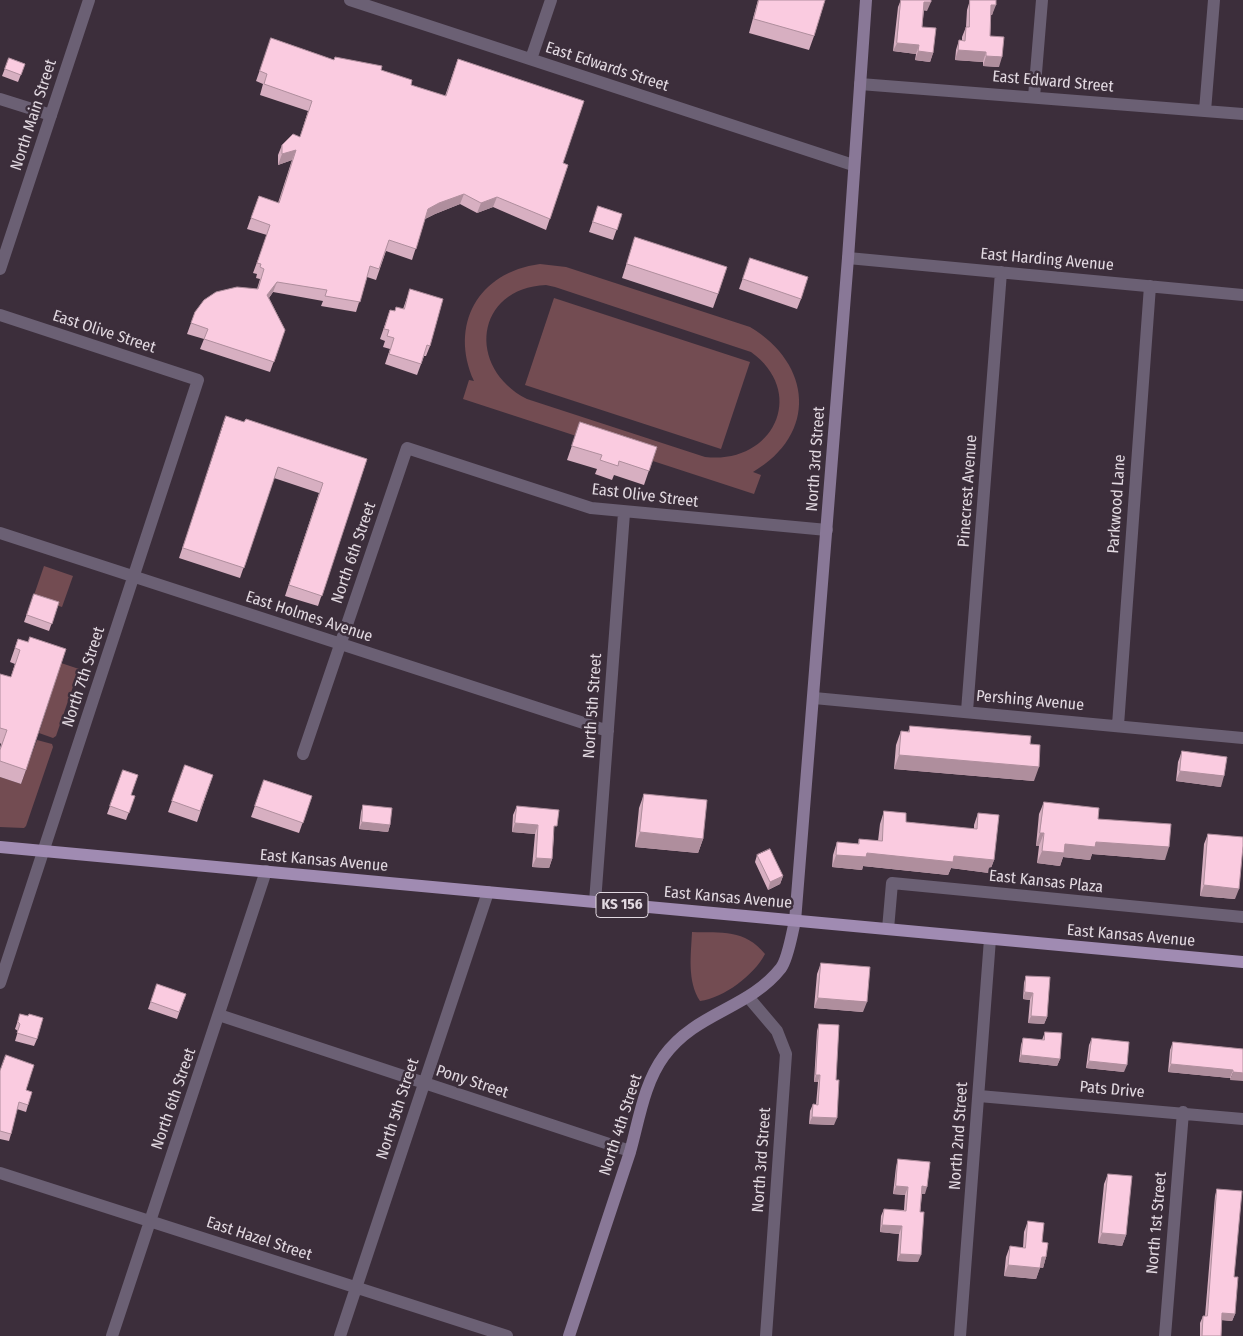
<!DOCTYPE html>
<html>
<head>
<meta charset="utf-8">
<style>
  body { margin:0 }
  canvas { display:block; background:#3c2e3b }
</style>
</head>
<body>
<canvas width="1243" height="1336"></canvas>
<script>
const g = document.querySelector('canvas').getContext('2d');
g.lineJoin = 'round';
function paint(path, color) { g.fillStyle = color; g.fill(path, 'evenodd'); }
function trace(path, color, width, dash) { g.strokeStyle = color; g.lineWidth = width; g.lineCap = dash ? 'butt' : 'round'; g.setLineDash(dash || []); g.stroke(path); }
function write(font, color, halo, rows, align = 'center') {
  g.font = font + ' "Fira Sans Condensed",sans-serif'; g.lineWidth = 5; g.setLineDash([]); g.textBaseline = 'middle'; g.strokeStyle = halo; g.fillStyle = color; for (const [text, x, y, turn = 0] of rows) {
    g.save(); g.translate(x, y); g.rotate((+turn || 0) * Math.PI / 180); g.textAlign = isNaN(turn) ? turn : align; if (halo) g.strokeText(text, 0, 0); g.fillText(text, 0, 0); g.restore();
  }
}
const green = new Path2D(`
  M540,264L566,267L750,327C812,364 818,434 753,472L761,475L754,494L463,399L469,380L474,381C449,325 478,272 540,264ZM546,285L555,287L751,352C808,393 773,465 705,457L527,399C466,368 475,288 546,285Z
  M554,298L750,362L721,449L525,385Z
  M44,566L73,576L62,607L33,598Z
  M61,663L79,669L56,736L53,738L39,733Z
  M37,740L52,744L53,747L26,826L24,828L0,827V777L21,784Z
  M692,932C721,933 745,929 765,954C754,975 724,998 700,1001C687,981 691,955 692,932Z`);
const minor = new Path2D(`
  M350,0L853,165
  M531,59L551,0
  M860,84L1243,114
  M1034,97L1042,0
  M0,99L51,115
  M1205,111L1214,0
  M848,258L1243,295
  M0,315L198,380L0,983
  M0,533L608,731
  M814,698L1243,738
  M967,711L1001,272
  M1118,725L1150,286
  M303,754L407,448L591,508L827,530
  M595,902L624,513
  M888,929L892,883L1243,917
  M749,998L777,1031L786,1054L766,1336
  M219,1015L630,1151
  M979,1096L1243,1119
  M0,1173L507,1336
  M112,1336L266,871
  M340,1336L488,892
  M960,1336L990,939
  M1165,1336L1183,1112`);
const tertiary = new Path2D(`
  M0,269L89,0`);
const secondary = new Path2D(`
  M569,1336C589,1275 610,1214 630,1152C639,1120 644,1083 664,1056C696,1012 749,1009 781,968C788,959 792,933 795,921L848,258L866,0`);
const primary = new Path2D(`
  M0,847L1243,962`);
const wall = new Path2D(`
  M758,0H825L814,36L809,50L749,33Z
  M901,0L927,11L924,10L922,27L933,53L930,62L915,60L916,54L893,51L898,7Z
  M970,0H996L992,15H991L990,36L999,67L983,66V62L955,60L956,50L959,40H962V37L966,27L967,10Z
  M271,38L334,60L381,70L411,85L445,96L458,59L563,163L568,165L546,230L493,207L477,213L460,204L435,214L425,219L412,260L386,251L376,280L367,277L356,312L321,306L323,301L273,292L269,298L285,330L270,372L200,349L204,339L187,334L195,312L257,289L260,279L256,278L257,274L253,273L267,235L247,229L259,196L278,203L292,160L278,165V155L282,145L300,137L308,111L260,95L263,84L256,81Z
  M9,58L25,64L18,82L2,76Z
  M598,206L622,214L613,240L589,232Z
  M635,237L718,294L713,308L622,278Z
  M750,258L801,299L797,309L739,289Z
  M410,289L430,346L426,356H424L417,375L385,364L390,349L383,347L385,341L380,339L390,310L395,311L403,309Z
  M244,422L367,459L318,606L285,596L319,493L274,478L240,578L179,558L223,427Z
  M580,422L657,447L644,485L614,475L612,480L595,474L597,469L567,460Z
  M34,594L59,602L49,631L24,622Z
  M18,639L28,642L26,770L21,784L0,777V748L1,744L0,743V674L11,677L15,664L10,662Z
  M910,726L1030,744L1034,781L894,769L896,745L901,731L908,732Z
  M1182,751L1221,787L1176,781L1178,762Z
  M185,765L213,775L197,822L168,812Z
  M123,770L131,795L135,796L126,820L107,814Z
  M264,780L312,796L299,833L251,817Z
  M644,794L703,839L698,853L635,847L639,808Z
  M1044,802L1098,819L1165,860L1092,854L1090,860L1063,857L1060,866L1037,863L1039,846H1036L1039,814Z
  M363,805L390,825L388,832L359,829L361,812Z
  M517,806L554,835L552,859L549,868L532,867L535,834L512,832L513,815Z
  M884,811L906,822L974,829V825L978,813L994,860L989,873L951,868L948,875L863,866L862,870L832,867L833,855L837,842L858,844L859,839L878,841L880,824Z
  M1208,834L1235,899L1200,896L1204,844Z
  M757,855L783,876L780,884L768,890L755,862Z
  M821,963L863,1012L814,1008L817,974Z
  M1026,976L1047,1017L1044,1024L1028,1023L1030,1000L1023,999L1024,983Z
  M157,984L186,994L177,1019L148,1009Z
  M20,1014L28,1016L37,1039L34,1046L15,1041L18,1031L15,1029Z
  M819,1024L836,1080L834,1125L809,1124L810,1111L813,1104L816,1105L818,1082H814L817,1031Z
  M1045,1032L1060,1059L1057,1066L1019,1062L1021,1045L1023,1038L1042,1040Z
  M1092,1038L1124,1072L1086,1068L1089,1045Z
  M1173,1042L1243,1049L1230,1080V1078L1168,1072L1170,1050Z
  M0,1071L26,1090L28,1105L26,1112L17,1109L11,1134L9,1141L0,1139Z
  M898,1159L925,1194H922L920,1212L918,1262L897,1261L899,1234L880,1232L881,1216L884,1209L904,1210L905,1195L893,1194L896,1167Z
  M1108,1174L1126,1235L1122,1246L1098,1243L1104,1184Z
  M1217,1189L1234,1277L1235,1314L1232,1321L1222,1320L1221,1336H1200V1323L1203,1316H1205L1215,1196Z
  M1028,1221L1042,1242L1046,1257L1043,1268L1040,1267L1036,1279L1004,1276L1006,1257L1010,1246L1023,1248L1024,1232Z`);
const shadedWall = new Path2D(`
  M924,2H931L927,11L921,10Z
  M991,5H996L992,15L988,14Z
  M897,43L919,45L916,54L893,51Z
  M958,50L986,52L983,62L955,60Z
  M918,51L933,53L930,62L915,60Z
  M986,56L1002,57L999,67L983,66Z
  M296,150L292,160L278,165L282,154Z
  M464,194L460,204L435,214L425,219L428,209L439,203Z
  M497,197L493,207L477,213L481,203Z
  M277,282L273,292L263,306L267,295Z
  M899,755L1039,767L1034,781L894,769Z
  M1180,771L1224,776L1221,787L1176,781Z
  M362,822L390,825L388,832L359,829Z
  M515,823L538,825L535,834L512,832Z
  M640,832L703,839L698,853L635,847Z
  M1040,833H1044L1039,846H1036Z
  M1096,842L1169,847L1165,860L1092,854L1090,860L1063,857L1060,866L1037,863L1042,851L1065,844Z
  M867,853L954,856L994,860L989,873L951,868L948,875L863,866L862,870L832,867L836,855Z
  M536,858L552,859L549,868L532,867Z
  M783,876L780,884L768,890L770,882Z
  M1204,885L1239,889L1235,899L1200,896Z
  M1025,992L1033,993L1030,1000L1023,999Z
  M818,998L867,1002L863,1012L814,1008Z
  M1031,1016L1047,1017L1044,1024L1028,1023Z
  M1021,1055L1060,1059L1057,1066L1019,1062Z
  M1089,1061L1127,1065L1124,1072L1086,1068Z
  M1171,1064L1233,1070L1230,1078L1168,1072Z
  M1233,1072L1243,1073V1081L1230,1080Z
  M816,1075H820L818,1082H814Z
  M812,1117L837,1118L834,1125L809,1124Z
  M896,1186L908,1187L905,1195L893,1194Z
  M922,1186L927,1187L925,1194H920Z
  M882,1225L902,1226L899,1234L880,1232Z
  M1102,1233L1126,1235L1122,1246L1098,1243Z
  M900,1254L921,1255L918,1262L897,1261Z
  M1042,1257H1046L1043,1268L1038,1267Z
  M1008,1265L1040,1268L1036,1279L1004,1276Z
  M1222,1313L1235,1314L1232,1321L1220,1320Z`);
const building = new Path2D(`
  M759,0H825L814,36L754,19Z
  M901,0H931V2H924L922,27L936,28L933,53L918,51L919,45L897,43Z
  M970,0H996V5H991L990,36L1004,37L1002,57L986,56V52L958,50L959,40L965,41L966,27H969Z
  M271,38L334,60L335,57L382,66L381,70L412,80L411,85L446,96L458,59L584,101L563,163L568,165L550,219L497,197L481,203L464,194L439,203L428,209L416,249L389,240L379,269L370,266L360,302L325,296L327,290L277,282L267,295L285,330L274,362L204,339L208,329L191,323L195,312L204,300L216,292L237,287L258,289L264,269L260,267L261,264L257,263L270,225L251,218L259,196L279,203L296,150L282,154V145L293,134L300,137L312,101L264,84L267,74L260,71Z
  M9,58L25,64L21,75L5,69Z
  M598,206L622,214L617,230L593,222Z
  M635,237L727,267L718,294L627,264Z
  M750,258L808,277L801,299L743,279Z
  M410,289L443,299L430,346L427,345L421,364L389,354L394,338L387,336L389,330L384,329L390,310L395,311L396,307L404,309Z
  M226,416L244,422L246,419L367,459L322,596L289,585L323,483L278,467L244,568L183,548Z
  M580,422L657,447L649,471L619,461L618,466L600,460L602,455L572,446Z
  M34,594L59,602L52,624L27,615Z
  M30,637L66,649L26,770L0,761V750L7,730L0,728V674L11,677L20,650L15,648L18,639L28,642Z
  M910,726L1031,736L1030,744L1040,745L1039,767L899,755L901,731L909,732Z
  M1182,751L1227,757L1224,776L1180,771Z
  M185,765L213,775L200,811L172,801Z
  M123,770L138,775L131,795L135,796L129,813L110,806Z
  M264,780L312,796L303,823L255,806Z
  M644,794L707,800L703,839L640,832Z
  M1044,802L1099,808L1098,819L1171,824L1169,847L1096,842L1095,847L1065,844L1064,853L1042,851L1044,833H1040Z
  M363,805L392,808L390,825L362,822Z
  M517,806L559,810L557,826H554L552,859L536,858L538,825L515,823Z
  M884,811L906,813V822L977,829L978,813L999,815L994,860L954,856L953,862L867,853L866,857L836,855L837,842L859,844V839L882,841Z
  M1208,834L1243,837V846L1239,889L1204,885Z
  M770,849L783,876L770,882L757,855Z
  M821,963L870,967L867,1002L818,998Z
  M1026,976L1050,977L1047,1017L1031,1016L1033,993L1025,992Z
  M157,984L186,994L179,1012L151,1002Z
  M20,1014L28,1016L29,1014L43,1018L37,1039L17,1033L20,1024L18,1022Z
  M819,1024L839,1025L836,1080H839L837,1118L812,1117L813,1104L818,1105L820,1075H816Z
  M1045,1032L1062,1033L1060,1059L1021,1055L1023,1038L1044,1040Z
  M1092,1038L1129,1042L1127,1065L1089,1061Z
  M1173,1042L1243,1049V1073L1233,1072V1070L1171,1064Z
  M6,1055L34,1065L26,1090L32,1092L28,1105L19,1102L11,1134L0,1131V1071Z
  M898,1159L930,1162L927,1187L922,1186L920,1212H924L921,1255L900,1254L902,1226L882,1225L884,1209L906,1211L908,1187L896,1186Z
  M1108,1174L1132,1176L1126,1235L1102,1233Z
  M1217,1189L1242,1191L1234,1277H1238L1235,1314L1222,1313L1221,1336H1202L1203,1316H1207Z
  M1028,1221L1044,1223L1042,1242L1048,1243L1046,1257H1042L1040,1268L1008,1265L1010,1246L1025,1248Z`);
const shields = [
  [622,905,52]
];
const shieldNames = [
  ["KS 156",622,905]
];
const streetNames = [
  ["East Edwards Street",607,67,18],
  ["East Edward Street",1053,82,5],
  ["North Main Street",34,115,-72],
  ["East Harding Avenue",1047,260,5],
  ["East Olive Street",104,332,18],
  ["North 3rd Street",816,459,-86],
  ["Pinecrest Avenue",968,491,-86],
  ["East Olive Street",645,496,7],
  ["Parkwood Lane",1117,504,-86],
  ["North 6th Street",354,553,-71],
  ["East Holmes Avenue",309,617,18],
  ["North 7th Street",84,677,-72],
  ["Pershing Avenue",1030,701,5],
  ["North 5th Street",593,706,-86],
  ["East Kansas Avenue",324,861,5],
  ["East Kansas Plaza",1046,882,6],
  ["East Kansas Avenue",728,898,5],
  ["East Kansas Avenue",1131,936,5],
  ["Pony Street",472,1082,18],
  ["Pats Drive",1112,1090,5],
  ["North 6th Street",174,1099,-71],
  ["North 5th Street",398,1109,-72],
  ["North 4th Street",621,1125,-72],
  ["North 2nd Street",959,1136,-86],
  ["North 3rd Street",762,1160,-86],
  ["North 1st Street",1157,1223,-85],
  ["East Hazel Street",259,1239,18]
];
paint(green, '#734c52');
trace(minor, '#6b6074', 12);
trace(tertiary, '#6b6074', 12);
trace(secondary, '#897897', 12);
trace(primary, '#a08bb2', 12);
paint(wall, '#d7afc1');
paint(shadedWall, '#af8e9d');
paint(building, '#facbe0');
trace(building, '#af8e9d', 1);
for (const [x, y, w] of shields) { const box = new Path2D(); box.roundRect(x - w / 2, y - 12.5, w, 25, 4); g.fillStyle = '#3c2e3b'; g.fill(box); trace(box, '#e2d9e1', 1); }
write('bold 15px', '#e2d9e1', null, shieldNames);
write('16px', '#e2d9e1', '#3c2e3b', streetNames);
</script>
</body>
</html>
